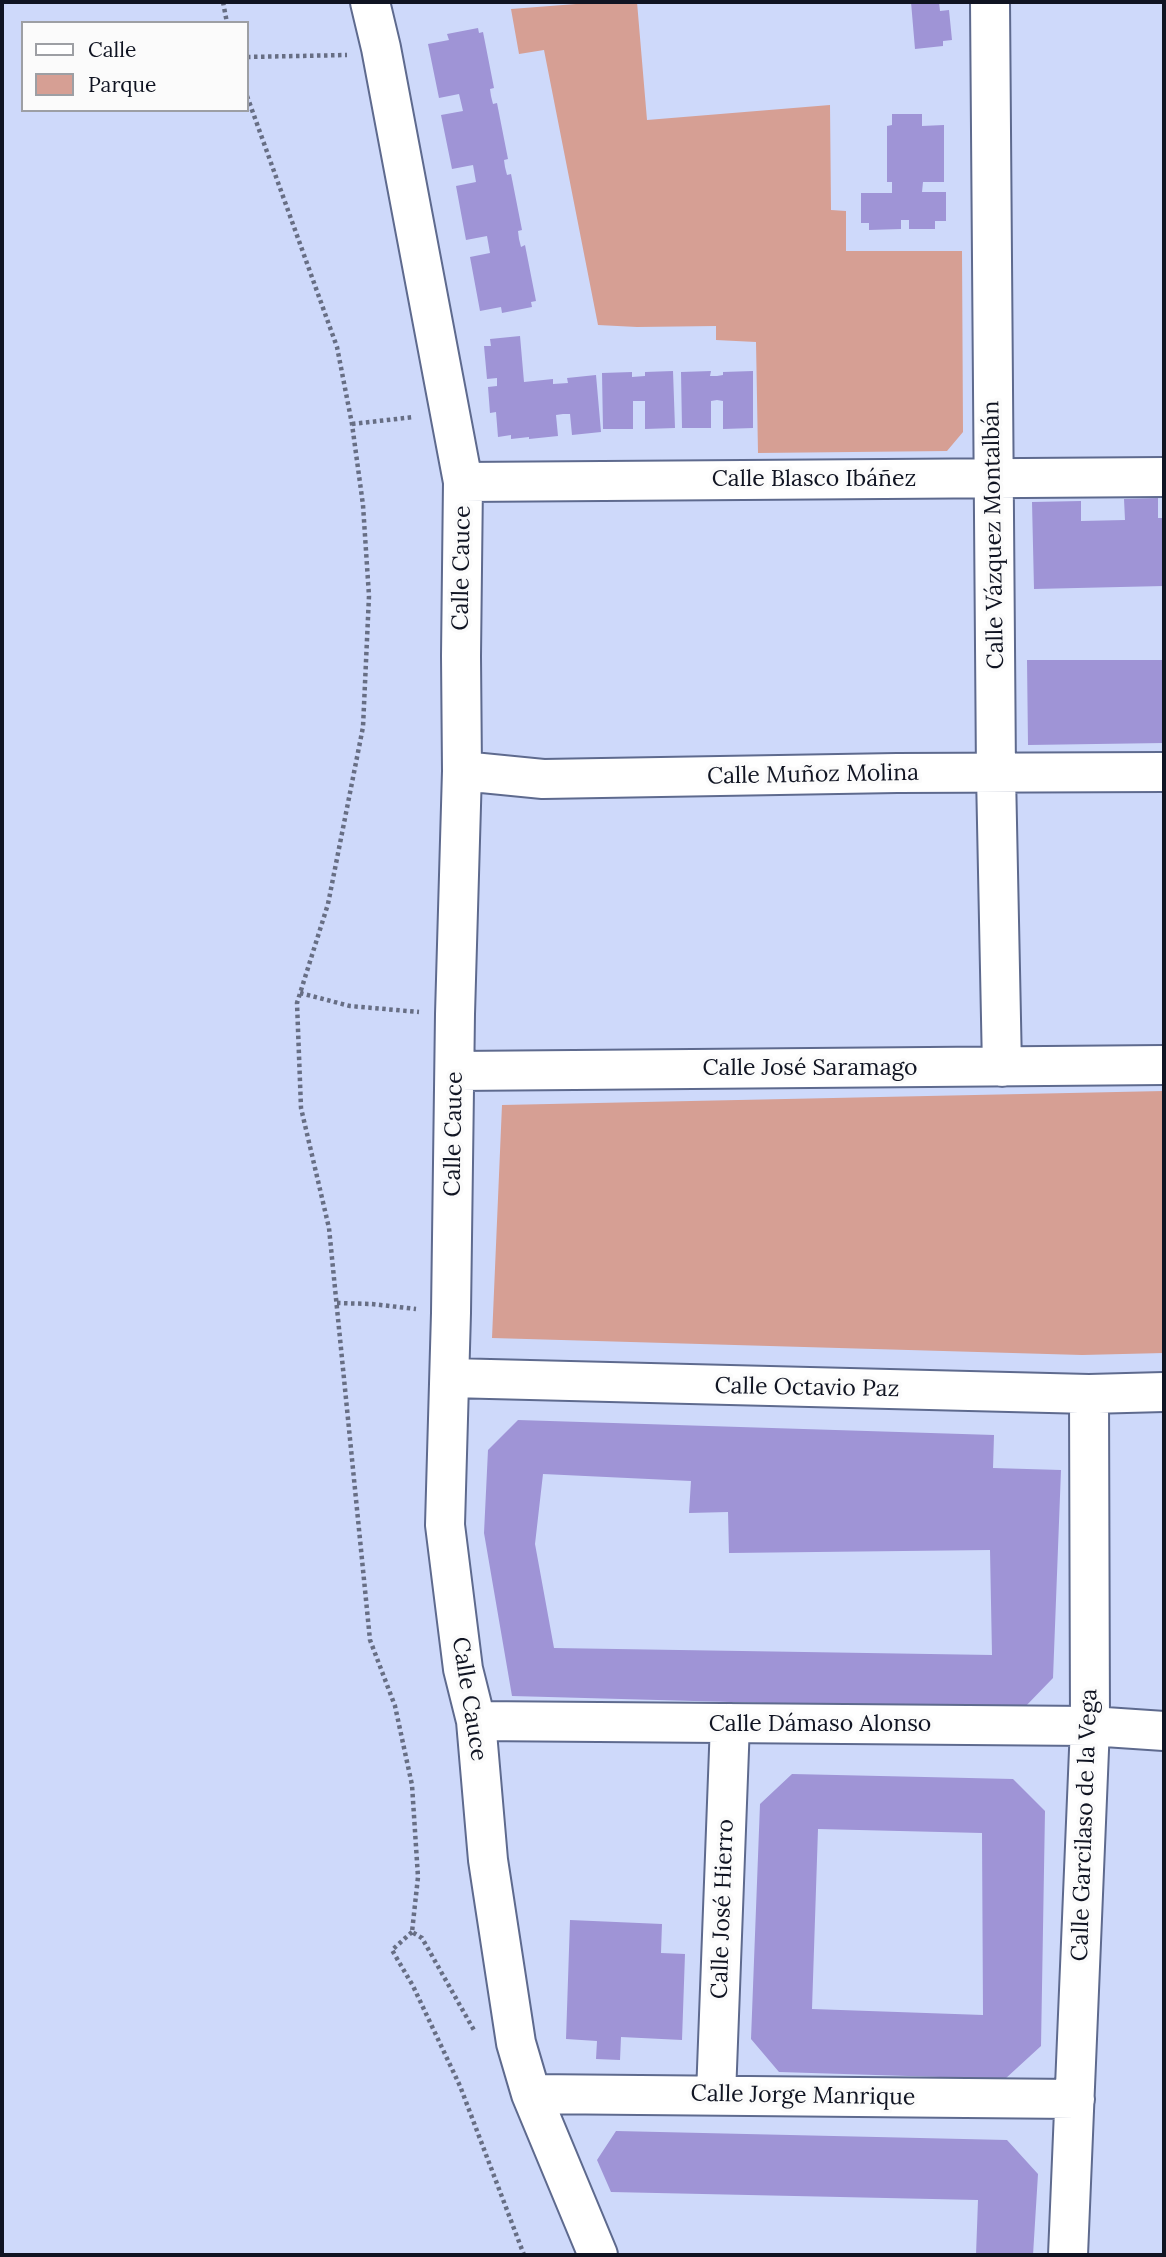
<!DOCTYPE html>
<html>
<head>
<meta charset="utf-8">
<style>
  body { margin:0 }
  #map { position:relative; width:1166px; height:2257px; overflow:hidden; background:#ced9fa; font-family:Lora,serif }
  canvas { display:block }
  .frame { position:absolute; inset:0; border:4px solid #101422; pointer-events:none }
  .legend { position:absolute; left:21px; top:21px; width:228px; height:91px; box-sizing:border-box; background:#fbfbfb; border:2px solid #9d9fa4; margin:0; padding:9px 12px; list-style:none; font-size:21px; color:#101422 }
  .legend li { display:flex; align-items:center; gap:14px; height:35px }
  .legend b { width:35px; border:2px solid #9d9fa4 }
</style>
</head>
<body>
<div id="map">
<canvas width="1166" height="2257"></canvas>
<div class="frame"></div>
<ul class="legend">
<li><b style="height:9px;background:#fff"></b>Calle</li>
<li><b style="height:19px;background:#d69f94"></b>Parque</li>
</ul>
</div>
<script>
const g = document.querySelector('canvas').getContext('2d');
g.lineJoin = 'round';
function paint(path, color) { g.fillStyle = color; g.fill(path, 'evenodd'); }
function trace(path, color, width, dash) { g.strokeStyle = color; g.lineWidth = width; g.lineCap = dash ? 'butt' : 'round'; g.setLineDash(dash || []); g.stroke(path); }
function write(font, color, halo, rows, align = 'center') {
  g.font = font + ' Lora,serif'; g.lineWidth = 7; g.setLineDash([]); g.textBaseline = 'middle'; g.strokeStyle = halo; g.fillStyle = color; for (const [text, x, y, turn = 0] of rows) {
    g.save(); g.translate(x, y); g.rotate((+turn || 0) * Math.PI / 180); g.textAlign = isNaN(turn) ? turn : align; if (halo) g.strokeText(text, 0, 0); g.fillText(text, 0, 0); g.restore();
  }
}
const green = new Path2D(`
  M602,2H637L647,120L830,105L831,210L846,211V251H962L963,432L947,451L758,453L756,342L716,340V326L637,327L598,325L544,50L519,54L511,9Z
  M1164,1091V1353L1082,1355L492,1338L502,1105Z`);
const building = new Path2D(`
  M911,2H939L940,11L949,10L952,40L943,41V46L915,49Z
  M478,28L479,33L483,32L494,88L490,89L491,96L493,104L497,103L508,159L504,160L505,167L507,175L511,174L522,230L518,231L519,239L521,247L525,245L536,301L531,302L532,307L502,313L501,307L480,311L470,257L490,253L487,236L466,240L456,186L476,182L473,165L452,169L441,115L463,111L459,94L439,98L428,44L449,40L447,34Z
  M892,114H922V126L944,125V182H923L922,192H946V221H935V229H909V220H901V229L869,230V223H861V193H892V182H887V126L892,125Z
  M520,336L524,382L553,379V384L568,383L567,378L596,375L601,432L572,435L570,414H563L556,415L558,436L529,439V437L511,439V435L498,437L496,412L490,413L488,387L497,386V378L487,379L484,346H491L490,339Z
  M673,371L675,428L645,429V401H633V429H603L602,373L632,372V377L645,376V372Z
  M711,371L710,376H717L723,375V372L753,371V428L723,429V401L717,400L711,401V428H682L681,372Z
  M1158,498V518H1164V586L1034,589L1032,502L1081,501V521L1125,520L1124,499Z
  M1027,660H1164V743L1028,745Z
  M518,1420L994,1435L993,1468L1061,1470L1053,1678L1022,1710L512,1696L484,1533L488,1450ZM543,1474L691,1481L689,1513L728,1512L729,1553L990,1550L992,1655L554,1648L535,1544Z
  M792,1774L1013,1779L1045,1811L1041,2046L1005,2079L779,2072L751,2039L760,1804ZM818,1829L982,1833L983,2015L812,2009Z
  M570,1920L662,1924L661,1953L685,1954L682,2040L621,2037L620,2060L596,2059L597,2041L566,2039Z
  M616,2131L1007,2140L1038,2174L1033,2255H976L978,2200L611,2192L597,2160Z`);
const path = new Path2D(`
  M223,2L227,23
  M247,57L347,55
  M247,96L337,347L352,424L363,505L369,596L363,727L328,904L297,1003L301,1108L329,1228L370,1640L395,1706L412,1785L418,1877L412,1932L422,1938L475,2032
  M352,424L414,417
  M300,993L350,1006L419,1012
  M337,1303L372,1304L416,1309
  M412,1932L392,1950L413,1986L460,2086L524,2255`);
const minor = new Path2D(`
  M370,2L381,48L463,482L461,656L462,771L455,1014L451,1313L445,1525L463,1669L476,1721L488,1860L516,2043L531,2094L598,2255
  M990,2L996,774L1002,1067
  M463,482L1164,477
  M462,771L543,779L897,773L1164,772
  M456,1071L1164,1065
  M450,1378L1089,1394L1164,1392
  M476,1721L1090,1726L1164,1731
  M531,2094L1075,2099
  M716,2095L730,1723
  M1068,2255L1090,1726L1089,1394`);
const streetNames = [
  ["Calle Blasco Ibáñez",814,479],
  ["Calle Vázquez Montalbán",994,535,-91],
  ["Calle Cauce",462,568,-89],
  ["Calle Muñoz Molina",813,775,-1],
  ["Calle José Saramago",810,1068],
  ["Calle Cauce",454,1134,-89],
  ["Calle Octavio Paz",807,1388,1],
  ["Calle Cauce",469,1699,81],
  ["Calle Dámaso Alonso",820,1724],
  ["Calle Garcilaso de la Vega",1085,1825,-88],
  ["Calle José Hierro",723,1909,-88],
  ["Calle Jorge Manrique",803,2096,1]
];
paint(green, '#d69f94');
paint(building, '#9f94d6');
trace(minor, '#5e6a8e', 42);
trace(path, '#676e84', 4.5, [3.5, 3.5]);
trace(minor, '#fff', 38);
write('23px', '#101422', '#fbfbfb', streetNames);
</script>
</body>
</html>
